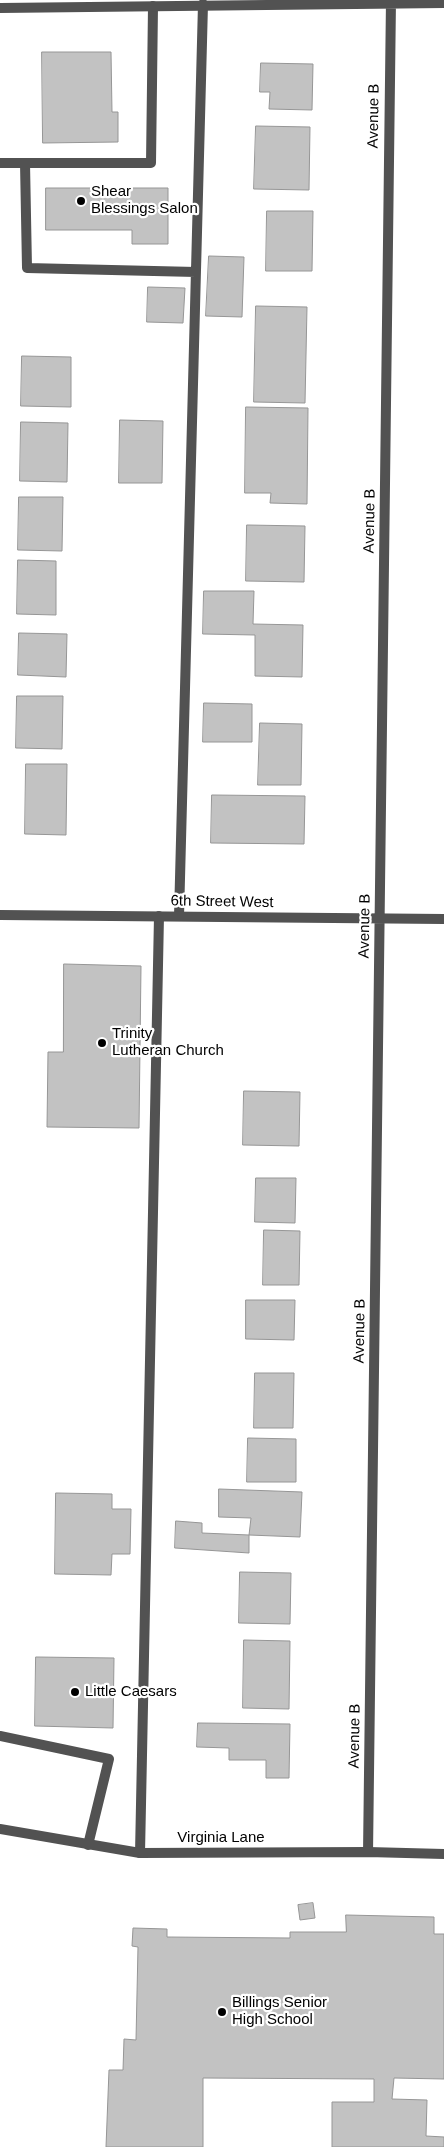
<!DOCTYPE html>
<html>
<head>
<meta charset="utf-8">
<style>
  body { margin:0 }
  canvas { display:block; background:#fff }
</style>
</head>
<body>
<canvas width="444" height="2147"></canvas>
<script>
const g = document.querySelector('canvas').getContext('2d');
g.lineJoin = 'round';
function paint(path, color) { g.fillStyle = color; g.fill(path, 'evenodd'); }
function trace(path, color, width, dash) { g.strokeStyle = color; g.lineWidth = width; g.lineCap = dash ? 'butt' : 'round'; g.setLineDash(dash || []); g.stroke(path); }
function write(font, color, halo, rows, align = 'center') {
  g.font = font + ' Helvetica,sans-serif'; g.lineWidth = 4.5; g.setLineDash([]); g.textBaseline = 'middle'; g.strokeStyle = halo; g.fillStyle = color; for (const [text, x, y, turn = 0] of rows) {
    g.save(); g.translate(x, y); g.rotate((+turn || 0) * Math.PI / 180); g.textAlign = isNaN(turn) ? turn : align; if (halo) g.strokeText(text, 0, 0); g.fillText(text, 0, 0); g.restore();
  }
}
const building = new Path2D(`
  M42,52H111L112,112H118V142L43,143Z
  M261,63L313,64L312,110L269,109L270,92H260Z
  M256,126L310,127L309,190L254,189Z
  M46,188H168V244H132V230H46Z
  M267,211H313L312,271H266Z
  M209,256L244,257L242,317L206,316Z
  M148,287L185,288L183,323L147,322Z
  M256,306L307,307L305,403L254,402Z
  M22,356L71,357V407L21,406Z
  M246,407L308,408L307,504L270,503L271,493H245Z
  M120,420L163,421L162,483H119Z
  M21,422L68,423L67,482L20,481Z
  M19,497H63L62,551L18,550Z
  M247,525L305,526L304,582L246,581Z
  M18,560L56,561V615L17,614Z
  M204,591H254L253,624L303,625L302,677L255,676V635L203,634Z
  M19,633L67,634L66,677L18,675Z
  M17,696H63L62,749L16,748Z
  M204,703L252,704V742H203Z
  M260,723L302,724L301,785H258Z
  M26,764H67L66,835L25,834Z
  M212,795L305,796L304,844L211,843Z
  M64,964L141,966L139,1128L47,1127L48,1052H63Z
  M244,1091L300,1092L299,1146L243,1145Z
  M256,1178H296L295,1223L255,1222Z
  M264,1230L300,1231L299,1285H263Z
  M246,1300H295L294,1340L246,1339Z
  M255,1373H294L293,1428H254Z
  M248,1438L296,1439V1482H247Z
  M219,1489L302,1492L300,1537L249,1535L251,1518L219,1517Z
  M56,1493L112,1494V1509H131L130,1554H112L111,1575L55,1574Z
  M176,1521L202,1523V1533L249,1535V1553L175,1548Z
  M240,1572L291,1573L290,1624L239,1623Z
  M244,1640L290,1641L289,1709L243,1708Z
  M36,1657L114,1658L113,1728L35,1726Z
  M198,1723L290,1724L289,1778H266V1760H229V1748L197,1747Z
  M313,1903L315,1918L300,1920L298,1905Z
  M346,1915L434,1917V1934H444V2079L394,2078L392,2099L427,2100L426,2136L444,2137V2147H332V2102H374V2079L203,2078V2147H106L109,2070H123L124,2039L136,2040L138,1947L132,1946L133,1928L167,1929V1937L290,1938V1932H346Z`);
const service = new Path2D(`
  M0,163H151L153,6
  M25,163L27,268L196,272
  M179,916L203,4
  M0,1736L109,1759L88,1845
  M140,1853L159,916`);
const minor = new Path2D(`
  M0,8L444,3
  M0,915L444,919
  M368,1852L391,0`);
const tertiary = new Path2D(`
  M0,1829L140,1853L368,1852L444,1854`);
const markers = [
  [81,201,5,"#000"],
  [102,1043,5,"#000"],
  [75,1692,5,"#000"],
  [222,2012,5,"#000"]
];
const streetNames = [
  ["Avenue B",374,116,-89],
  ["Avenue B",370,521,-89],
  ["6th Street West",222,902,1],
  ["Avenue B",365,926,-89],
  ["Avenue B",360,1331,-89],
  ["Avenue B",355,1736,-89],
  ["Virginia Lane",221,1838]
];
const poiNames = [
  ["Shear",91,192],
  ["Blessings Salon",91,209],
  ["Trinity",112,1034],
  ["Lutheran Church",112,1051],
  ["Little Caesars",85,1692],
  ["Billings Senior",232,2003],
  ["High School",232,2020]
];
paint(building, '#c2c2c2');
trace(building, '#969696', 1);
trace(service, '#525252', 10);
trace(minor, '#525252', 10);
trace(tertiary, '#525252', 10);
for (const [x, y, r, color] of markers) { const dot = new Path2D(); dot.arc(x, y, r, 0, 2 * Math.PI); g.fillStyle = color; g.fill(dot); trace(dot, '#fff', 2); }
write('15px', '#000', '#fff', streetNames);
write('15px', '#000', '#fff', poiNames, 'left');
</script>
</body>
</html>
